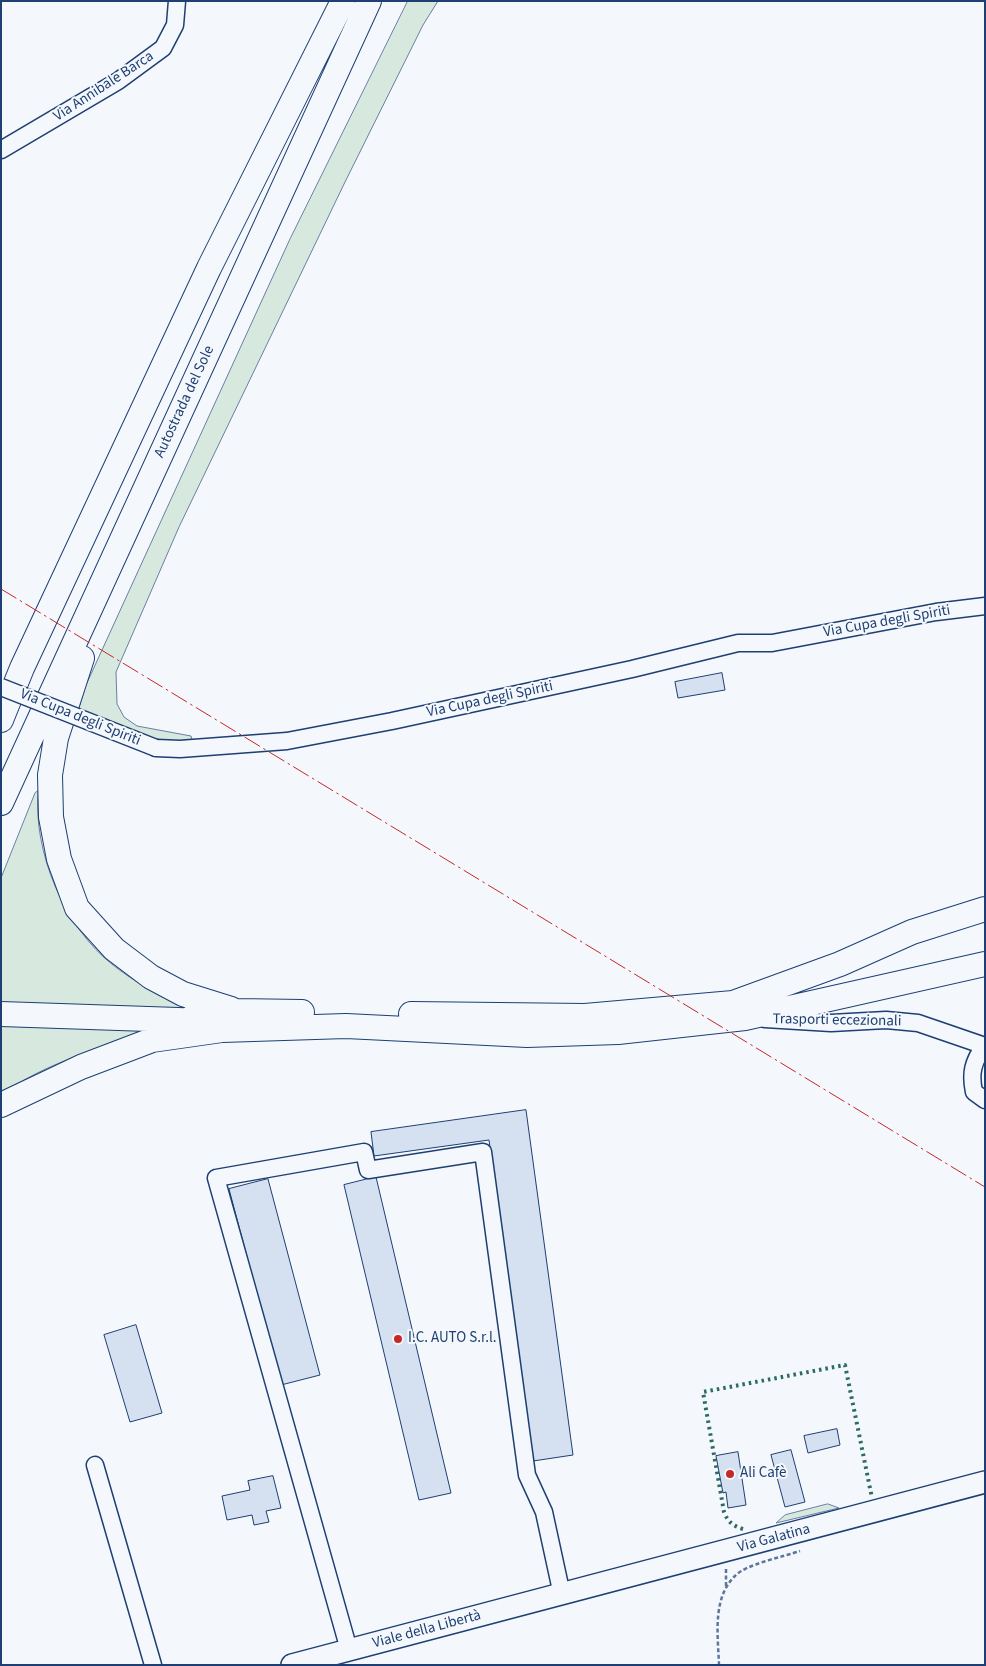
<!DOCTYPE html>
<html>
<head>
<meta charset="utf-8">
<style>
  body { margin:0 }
  #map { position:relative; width:986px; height:1666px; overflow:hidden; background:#f4f7fb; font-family:"Source Sans 3",sans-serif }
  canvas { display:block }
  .frame { position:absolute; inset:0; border:2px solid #1d3f73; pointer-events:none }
</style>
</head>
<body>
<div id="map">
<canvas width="986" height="1666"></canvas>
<div class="frame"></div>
</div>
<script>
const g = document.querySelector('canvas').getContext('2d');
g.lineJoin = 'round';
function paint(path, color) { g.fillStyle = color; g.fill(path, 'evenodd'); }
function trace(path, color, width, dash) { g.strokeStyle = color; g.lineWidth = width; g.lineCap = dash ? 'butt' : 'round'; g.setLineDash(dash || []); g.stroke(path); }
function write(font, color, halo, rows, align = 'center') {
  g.font = font + ' "Source Sans 3",sans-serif'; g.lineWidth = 4; g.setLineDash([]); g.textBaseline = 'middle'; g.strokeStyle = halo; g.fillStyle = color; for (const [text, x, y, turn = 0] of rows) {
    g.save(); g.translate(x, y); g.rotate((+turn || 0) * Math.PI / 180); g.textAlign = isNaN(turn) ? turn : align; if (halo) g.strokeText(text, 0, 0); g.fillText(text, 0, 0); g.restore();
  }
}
const green = new Path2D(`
  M408,1H438L423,25L345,182L179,527L116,672L117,704L124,717L137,726L191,736L192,739C152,748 114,726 78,711L86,685L290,239Z
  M38,791C33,852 64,927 113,965C134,982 158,994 183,1004L185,1008L183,1011L1,1004V878L35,793Z
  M1,1026L154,1029C129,1043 103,1046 77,1056C50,1066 25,1078 1,1094Z
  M828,1504L839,1508L776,1523L785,1515Z`);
const building = new Path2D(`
  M722,673L725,690L678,698L675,682Z
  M526,1110L573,1455L533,1461L489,1140L374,1156L371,1132Z
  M376,1177L451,1493L419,1500L344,1185Z
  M268,1179L320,1375L281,1385L229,1189Z
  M136,1325L162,1413L130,1422L104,1335Z
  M837,1429L840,1445L808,1453L804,1436Z
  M791,1450L805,1502L785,1507L771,1455Z
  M738,1452L746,1505L728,1508L726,1492L723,1493L716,1456Z
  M273,1476L281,1508L266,1511L269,1522L254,1525L252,1515L227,1520L222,1496L250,1490L248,1481Z`);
const path = new Path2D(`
  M726,1586V1569
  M719,1665C718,1636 712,1598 735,1576C746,1564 783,1557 800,1551`);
const minor = new Path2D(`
  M1,150L118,81L163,48L175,25L177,1
  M156,748L180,749L287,741L392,721L632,669L738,643H772L936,612L985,606
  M765,1019L831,1023L886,1020L918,1023L985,1046
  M984,1046C973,1062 970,1073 974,1092L985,1100
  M95,1465L153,1665
  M349,1650L216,1178L364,1152L368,1170L483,1152L527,1475L544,1512L562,1595`);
const major = new Path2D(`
  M292,1665L985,1482`);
const highway = new Path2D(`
  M82,658L56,738L50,775L51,817L59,859L77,908L114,949L151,977L183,994L231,1009
  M1,720L22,668L209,268L343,1
  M1,803L369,1
  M1,1014L207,1021
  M411,1014L585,1016L733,1003L840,964L912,932L985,909
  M191,1018L237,1011L302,1012
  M1,1105L81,1067L152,1040L222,1030L346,1026L527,1035L618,1032L745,1018L985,964`);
const minorBridge = new Path2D(`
  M1,687L156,748`);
const hedge = new Path2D(`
  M743,1529C733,1526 728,1522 724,1512L703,1392L845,1365L872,1498`);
const power = new Path2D(`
  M1,589L985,1187`);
const markers = [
  [398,1339,5,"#c62828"],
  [730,1474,5,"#c62828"]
];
const streetNames = [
  ["Via Annibale Barca",104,87,-33],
  ["Autostrada del Sole",185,402,-65],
  ["Via Cupa degli Spiriti",887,622,-10],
  ["Via Cupa degli Spiriti",490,700,-12],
  ["Via Cupa degli Spiriti",80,718,22],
  ["Trasporti eccezionali",837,1021,1],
  ["Via Galatina",774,1539,-15],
  ["Viale della Libertà",427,1630,-15]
];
const poiNames = [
  ["I.C. AUTO S.r.l.",408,1339],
  ["Ali Cafè",740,1474]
];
paint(green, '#d7e8df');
trace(green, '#687fa3', 1);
paint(building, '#d5e0f0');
trace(building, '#1d3f73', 1);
trace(minor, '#1d3f73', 19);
trace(major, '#1d3f73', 24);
trace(highway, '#1d3f73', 26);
trace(path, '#5e769c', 2.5, [4, 2.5]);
trace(minor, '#f4f7fb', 16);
trace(major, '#f4f7fb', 21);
trace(highway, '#f4f7fb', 24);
trace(minorBridge, '#1d3f73', 19, []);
trace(minorBridge, '#f4f7fb', 16);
trace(hedge, '#2c6c60', 4, [2.5, 4]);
trace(power, '#c62828', 1, [18, 4, 2.5, 4]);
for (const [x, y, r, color] of markers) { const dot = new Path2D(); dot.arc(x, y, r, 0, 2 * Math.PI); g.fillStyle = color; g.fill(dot); trace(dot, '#f4f7fb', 2); }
write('15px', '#1d3f73', '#f4f7fb', streetNames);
write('15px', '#1d3f73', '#f4f7fb', poiNames, 'left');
</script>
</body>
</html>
